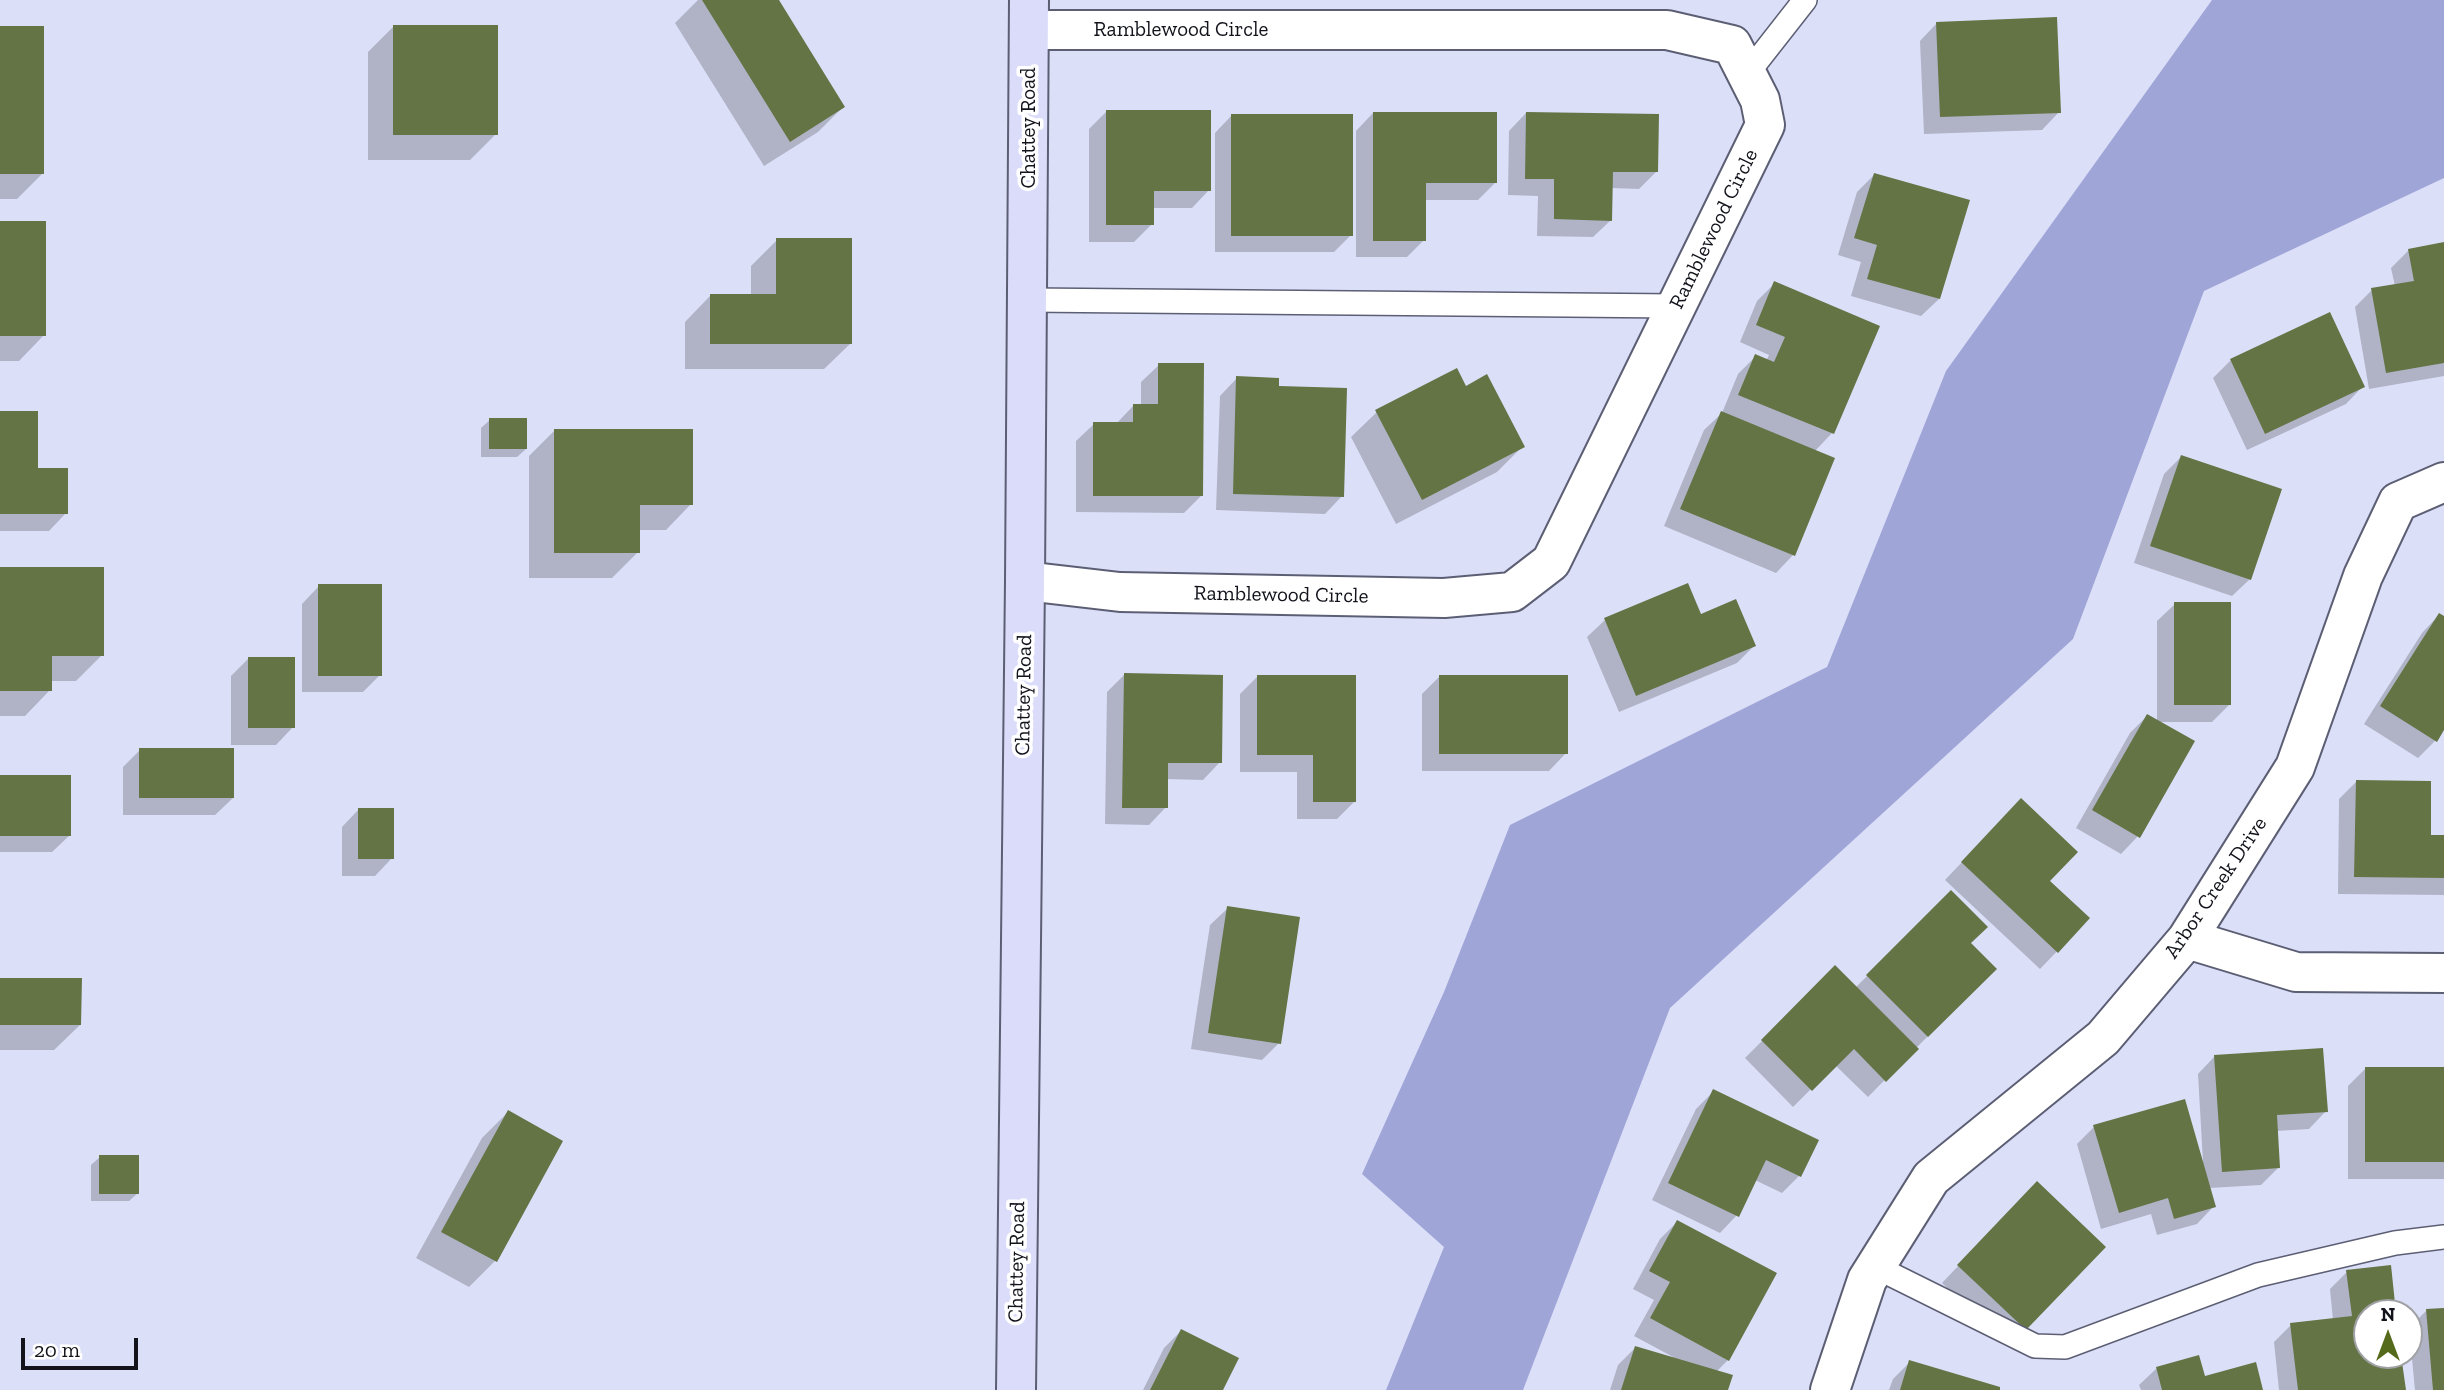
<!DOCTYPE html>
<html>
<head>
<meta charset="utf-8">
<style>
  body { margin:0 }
  #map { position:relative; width:2444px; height:1390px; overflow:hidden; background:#dcdff8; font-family:"Zilla Slab",serif }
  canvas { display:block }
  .north { position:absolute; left:2353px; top:1299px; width:70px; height:70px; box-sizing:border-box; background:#fff; border:2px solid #a0a1a4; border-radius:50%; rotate:0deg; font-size:19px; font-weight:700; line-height:28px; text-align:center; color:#12131b }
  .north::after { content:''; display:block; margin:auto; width:24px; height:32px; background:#556b1b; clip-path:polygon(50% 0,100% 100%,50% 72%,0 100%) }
  .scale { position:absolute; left:21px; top:1338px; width:117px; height:32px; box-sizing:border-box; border:4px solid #12131b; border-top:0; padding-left:9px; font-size:21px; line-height:24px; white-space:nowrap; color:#12131b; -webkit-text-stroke:5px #fff; paint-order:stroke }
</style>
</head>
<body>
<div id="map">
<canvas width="2444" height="1390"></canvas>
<div class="north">N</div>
<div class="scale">20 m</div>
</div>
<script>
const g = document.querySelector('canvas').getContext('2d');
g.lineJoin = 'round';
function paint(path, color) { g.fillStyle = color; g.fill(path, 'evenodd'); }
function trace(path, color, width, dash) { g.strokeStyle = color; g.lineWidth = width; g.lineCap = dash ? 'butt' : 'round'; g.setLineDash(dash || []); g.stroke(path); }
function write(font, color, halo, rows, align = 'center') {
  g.font = font + ' "Zilla Slab",serif'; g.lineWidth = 7; g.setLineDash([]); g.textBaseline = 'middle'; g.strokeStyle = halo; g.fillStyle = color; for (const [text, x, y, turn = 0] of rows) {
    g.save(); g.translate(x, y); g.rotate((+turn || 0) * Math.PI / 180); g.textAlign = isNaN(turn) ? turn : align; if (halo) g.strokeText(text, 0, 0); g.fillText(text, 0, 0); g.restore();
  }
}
const forest = new Path2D(`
  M2212,0H2444V178L2204,291L2073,639L1670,1008L1523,1390H1386L1444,1247L1362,1174L1444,992L1510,825L1827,667L1946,371Z`);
const shadow = new Path2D(`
  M698,0H777L843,107L818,132L764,166L675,23Z
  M1937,23L2059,112L2042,130L1924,134L1920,41Z
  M393,27L496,134L470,160H368V52Z
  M0,28L43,173L17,199H0Z
  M1107,111L1209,190L1192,208H1152V224L1134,242H1089V129Z
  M1373,113L1495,183L1478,200H1424V240L1407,257H1356V131Z
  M1526,113L1656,172L1639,189L1611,188V220L1593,237L1537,236L1538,196L1508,195L1509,131Z
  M1232,115L1351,235L1334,252H1215V133Z
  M1874,175L1939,299L1921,316L1851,296L1861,262L1838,255L1857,192Z
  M0,222L44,335L19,361H0Z
  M777,240L850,344L824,369H685V322L710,296H751V266Z
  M2444,244V376L2369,389L2355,307L2372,290L2395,286L2391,268L2409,250Z
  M1775,283L1878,326L1832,433L1815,451L1833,459L1793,555L1776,573L1664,526L1704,430L1722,413L1738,374L1756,356L1766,361L1769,355L1740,342L1757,301Z
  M2231,360L2363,386L2346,404L2247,450L2213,378Z
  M1159,365L1201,496L1184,513L1076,512V441L1094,424H1116L1133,406H1141V382Z
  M1237,378L1278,388L1342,496L1325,514L1216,510L1220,396Z
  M1377,412L1522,447L1497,472L1396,524L1351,437Z
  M0,413L66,513L49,531H0Z
  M490,420L526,449L517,457H481V428Z
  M555,430L691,504L666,530H638V552L612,578H529V456Z
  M2181,457L2250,579L2232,596L2134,563L2164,474Z
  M0,569L102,655L76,681H50V690L25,716H0Z
  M1687,585L1700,616L1754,646L1737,663L1619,712L1587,637L1605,620Z
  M319,586L380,675L363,692H302V604Z
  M2175,604L2230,704L2212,722H2158L2138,836L2121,854L2076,828L2130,733L2147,716L2157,722V621Z
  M2439,615L2444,618V727L2435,741L2418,758L2364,724L2422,633Z
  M248,659L293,727L276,745H231V676Z
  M1124,675L1220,762L1203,780L1166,779V807L1149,825L1105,824L1107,692Z
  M1258,676L1354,802L1337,819H1297V772H1240V694Z
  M1440,676L1566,753L1549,771H1422V694Z
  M140,750L233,798L215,815H123V767Z
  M0,777L70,835L52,852H0Z
  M2356,782L2429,837H2444V895L2338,894L2339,799Z
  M359,809L392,858L375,876H342V827Z
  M2004,818L2048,881L2088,919L2040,969L1945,880Z
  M1951,893L1969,943L1994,969L1868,1097L1835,1065L1793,1107L1745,1058L1835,968L1855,988Z
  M1228,908L1279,1043L1262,1060L1191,1049L1210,925Z
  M0,980L80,1025L54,1050H0Z
  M2215,1056L2326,1111L2309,1129L2276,1131L2278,1168L2261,1185L2209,1188L2214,1206L2197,1224L2157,1235L2151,1214L2101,1229L2077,1144L2094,1127L2203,1162L2198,1074Z
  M2366,1068H2444V1179H2348V1086Z
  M1714,1091L1799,1176L1782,1193L1755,1180L1737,1215L1720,1233L1652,1200L1696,1109Z
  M508,1112L560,1142L495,1261L469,1287L416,1258L482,1138Z
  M100,1157L138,1193L129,1201H91V1165Z
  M2020,1201L2025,1329L2008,1346L1942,1283Z
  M1677,1222L1728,1360L1716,1372L1726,1390H1610L1618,1365L1635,1348L1675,1358L1634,1336L1654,1300L1633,1289L1660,1239Z
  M2347,1272L2395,1313H2367V1355H2400L2404,1390H2279L2274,1342L2291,1325L2333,1320L2330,1289Z
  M2444,1309V1390H2415L2409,1328L2426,1311Z
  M1181,1331L1221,1390H1143L1164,1348Z
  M1910,1362L1998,1390H1889L1893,1379Z
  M2157,1368L2204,1378L2262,1390H2141L2139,1385Z`);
const building = new Path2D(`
  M702,0H779L845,107L790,142Z
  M2057,17L2061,113L1940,117L1936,22Z
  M393,25H498V135H393Z
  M0,26H44V174H0Z
  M1106,110H1211V191H1154V225H1106Z
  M1373,112H1497V183H1426V241H1373Z
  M1526,112L1659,114L1658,172H1613L1612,221L1554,219V179H1525Z
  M1231,114H1353V236H1231Z
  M1874,173L1970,200L1940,299L1867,279L1877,245L1854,238Z
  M0,221H46V336H0Z
  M776,238H852V344H710V294H776Z
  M2444,242V363L2386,373L2371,288L2414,281L2408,249Z
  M1774,281L1880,326L1834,434L1738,395L1755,354L1774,362L1785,337L1756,325Z
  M2330,312L2365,387L2265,434L2230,359Z
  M1158,363H1204L1203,496H1093V422H1133V404H1158Z
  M1457,368L1466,386L1487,374L1525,447L1422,500L1375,410Z
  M1236,376L1279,378V386L1347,388L1344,497L1233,494Z
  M0,411H38V468H68V514H0Z
  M1721,411L1835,458L1795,556L1680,509Z
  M489,418H527V449H489Z
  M554,429H693V505H640V553H554Z
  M2181,455L2282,489L2251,580L2150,546Z
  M0,567H104V656H52V691H0Z
  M1688,583L1701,614L1736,599L1756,646L1636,696L1604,618Z
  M318,584H382V676H318Z
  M2174,602H2231V705H2174Z
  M2439,613L2444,616V730L2437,742L2380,706Z
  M248,657H295V728H248Z
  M1124,673L1223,675L1222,763H1168V808H1122Z
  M1257,675H1356V802H1313V755H1257Z
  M1439,675H1568V754H1439Z
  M2147,714L2195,741L2140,838L2092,810Z
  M139,748H234V798H139Z
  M0,775H71V836H0Z
  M2356,780L2431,781V835H2444V878L2354,877Z
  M2021,798L2078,852L2050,881L2090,918L2058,953L1961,862Z
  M358,808H394V859H358Z
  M1951,890L1988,927L1971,943L1997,969L1928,1037L1866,975Z
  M1227,906L1300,917L1281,1044L1208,1033Z
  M1835,965L1919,1049L1886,1082L1854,1049L1812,1091L1761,1040Z
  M0,978H82L81,1025H0Z
  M2323,1048L2328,1112L2277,1115L2280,1168L2222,1172L2214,1055Z
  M2365,1067H2444V1162H2365Z
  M1713,1089L1819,1140L1801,1177L1766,1160L1739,1217L1668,1183Z
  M2185,1099L2216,1207L2174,1219L2168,1198L2119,1213L2093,1125Z
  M508,1110L563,1141L497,1262L441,1232Z
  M99,1155H139V1194H99Z
  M2037,1181L2106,1247L2026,1330L1957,1265Z
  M1677,1220L1777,1273L1729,1361L1650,1318L1670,1282L1649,1271Z
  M2391,1265L2396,1313H2367V1355H2401L2406,1390H2298L2290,1323L2352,1316L2346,1270Z
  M2444,1308V1390H2433L2426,1309Z
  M1181,1329L1239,1358L1223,1390H1150Z
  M1635,1346L1733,1375L1728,1390H1621Z
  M2199,1355L2205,1376L2256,1362L2263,1390H2162L2156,1367Z
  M1909,1360L2000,1387V1390H1900Z`);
const lane = new Path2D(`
  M1747,74L1805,0
  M1028,300L1676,306
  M1876,1267L2035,1346L2065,1347L2258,1275L2395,1243L2444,1237`);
const street = new Path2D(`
  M1025,581L1120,592L1444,598L1512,592L1551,562L1765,125L1760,100L1732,45L1667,30H1029
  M2187,939L2296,972L2444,973
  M1830,1390L1867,1280L1931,1178L2103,1038L2187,939L2295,767L2363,576L2398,502L2444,482`);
const secondary = new Path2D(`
  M1016,1390L1025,581L1029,0`);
const streetNames = [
  ["Ramblewood Circle",1181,30],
  ["Chattey Road",1029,128,-90],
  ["Ramblewood Circle",1714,229,-64],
  ["Ramblewood Circle",1281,595,1],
  ["Chattey Road",1024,695,-89],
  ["Arbor Creek Drive",2216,888,-56],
  ["Chattey Road",1017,1262,-89]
];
paint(forest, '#9fa6d7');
paint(shadow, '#0003');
paint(building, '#647444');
trace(lane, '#5c5f74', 26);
trace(street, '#5c5f74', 42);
trace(secondary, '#5c5f74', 42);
trace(lane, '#fff', 23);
trace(street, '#fff', 38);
trace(secondary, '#dadcfa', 38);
write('21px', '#12131b', '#fff', streetNames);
</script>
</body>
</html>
